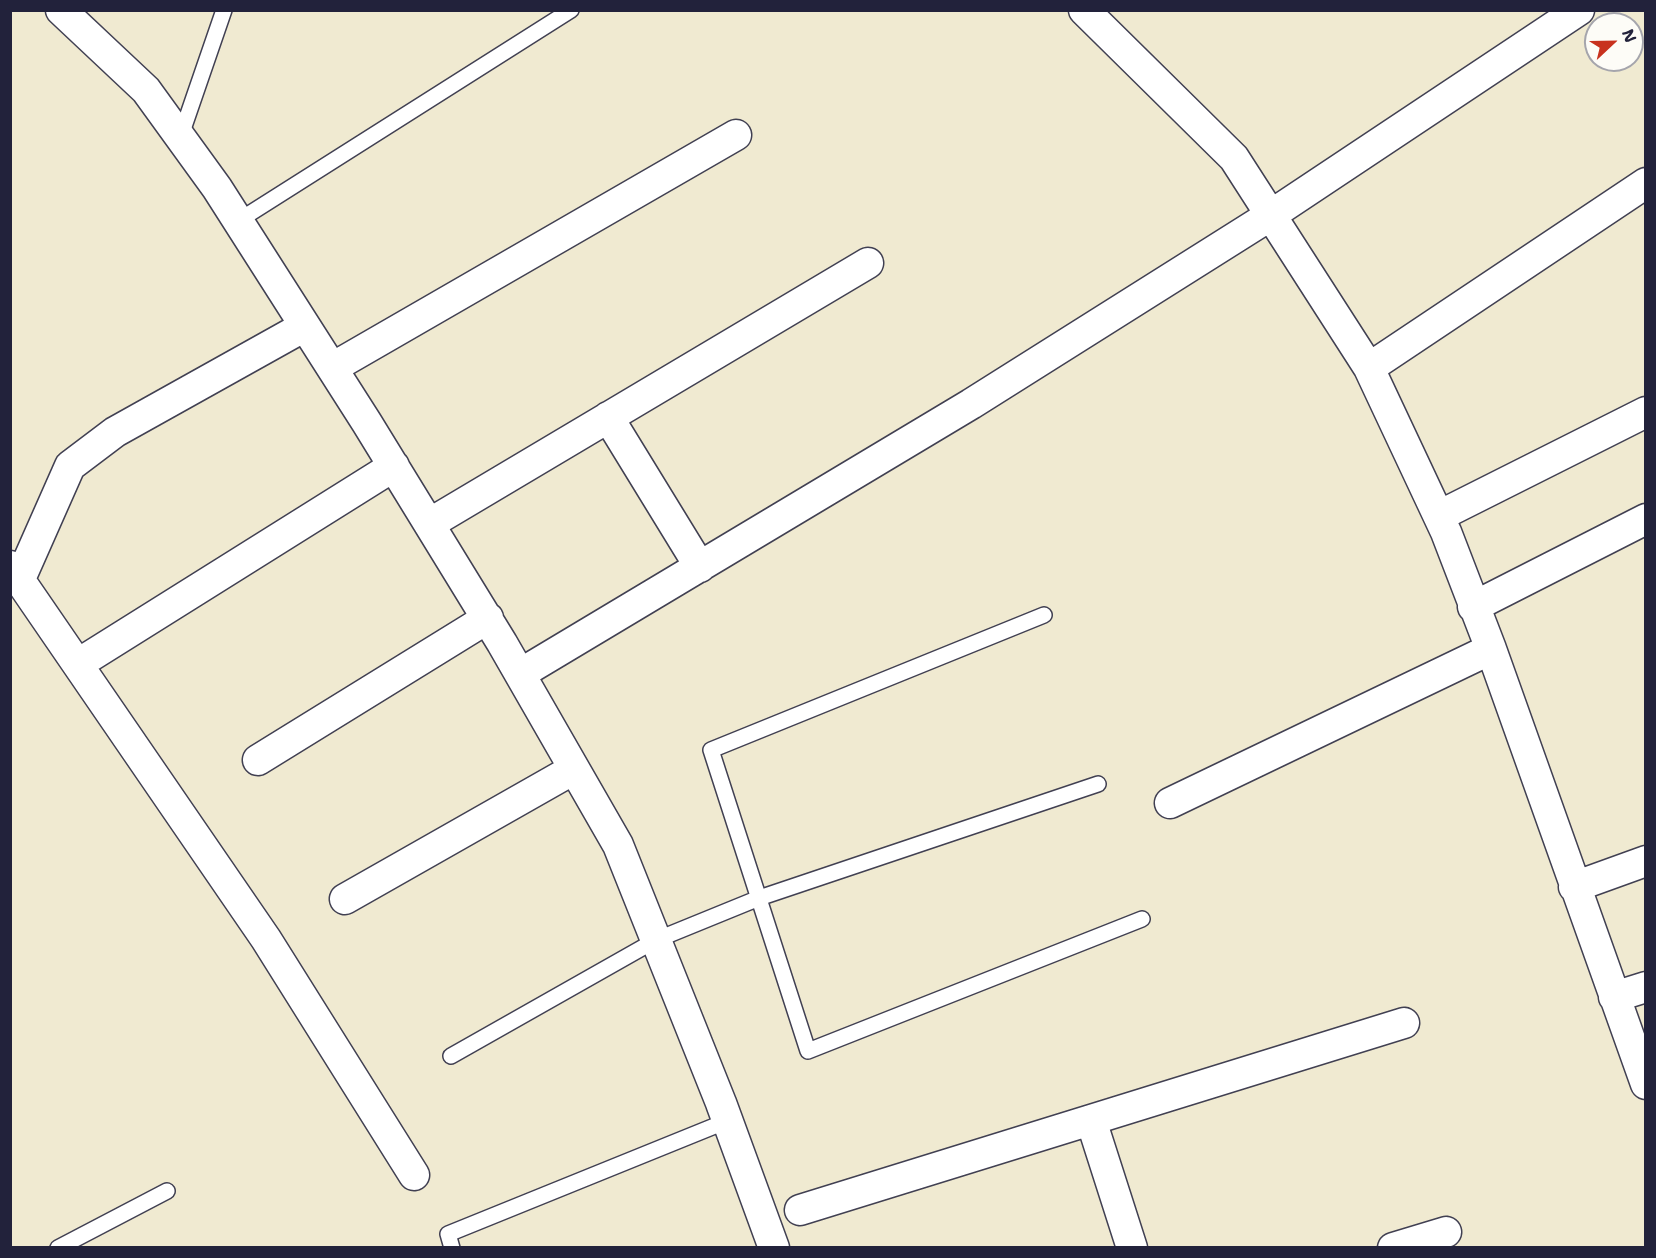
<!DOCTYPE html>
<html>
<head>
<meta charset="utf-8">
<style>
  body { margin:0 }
  #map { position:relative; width:1656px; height:1258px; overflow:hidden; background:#f0ead1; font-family:"Shantell Sans",sans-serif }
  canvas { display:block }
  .frame { position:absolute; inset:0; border:12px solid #22223b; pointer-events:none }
  .north { position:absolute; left:1584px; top:12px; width:60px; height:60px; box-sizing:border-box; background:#fdfcf7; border:2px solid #a5a5ac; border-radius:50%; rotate:68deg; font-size:16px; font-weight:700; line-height:24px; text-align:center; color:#22223b }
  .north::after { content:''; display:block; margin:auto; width:21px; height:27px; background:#c8321e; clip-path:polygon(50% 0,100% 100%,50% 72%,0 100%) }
</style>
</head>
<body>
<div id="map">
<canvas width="1656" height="1258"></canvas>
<div class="frame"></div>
<div class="north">N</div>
</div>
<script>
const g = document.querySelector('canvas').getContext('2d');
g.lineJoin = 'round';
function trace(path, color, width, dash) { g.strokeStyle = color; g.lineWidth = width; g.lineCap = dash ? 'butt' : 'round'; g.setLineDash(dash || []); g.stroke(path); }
const service = new Path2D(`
  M180,138L224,10
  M238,221L571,10
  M1044,615L711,750L808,1051L1142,919
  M451,1056L656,940L759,898L1098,784
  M58,1248L167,1191
  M452,1248L448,1234L727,1121`);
const minor = new Path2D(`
  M61,10L146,90L217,188L367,423L502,643L618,845L721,1103L774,1248
  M1084,10L1234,158L1369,368L1446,532L1491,649L1646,1084
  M332,368L736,135
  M1369,368L1646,183
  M608,417L700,567
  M1439,516L1646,412
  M429,524L868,263
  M10,566L266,939L414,1175
  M20,579L70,466L115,432L305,326
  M1473,607L1646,519
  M78,664L394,466
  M520,674L971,404L1271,215L1579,10
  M258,760L488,618
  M1170,803L1491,649
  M1574,887L1646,861
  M345,899L574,769
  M1614,997L1646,987
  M1091,1120L1132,1248
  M800,1210L1404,1023
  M1393,1248L1446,1232`);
trace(service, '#414052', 18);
trace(minor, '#414052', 33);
trace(service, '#fff', 15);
trace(minor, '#fff', 30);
</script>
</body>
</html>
